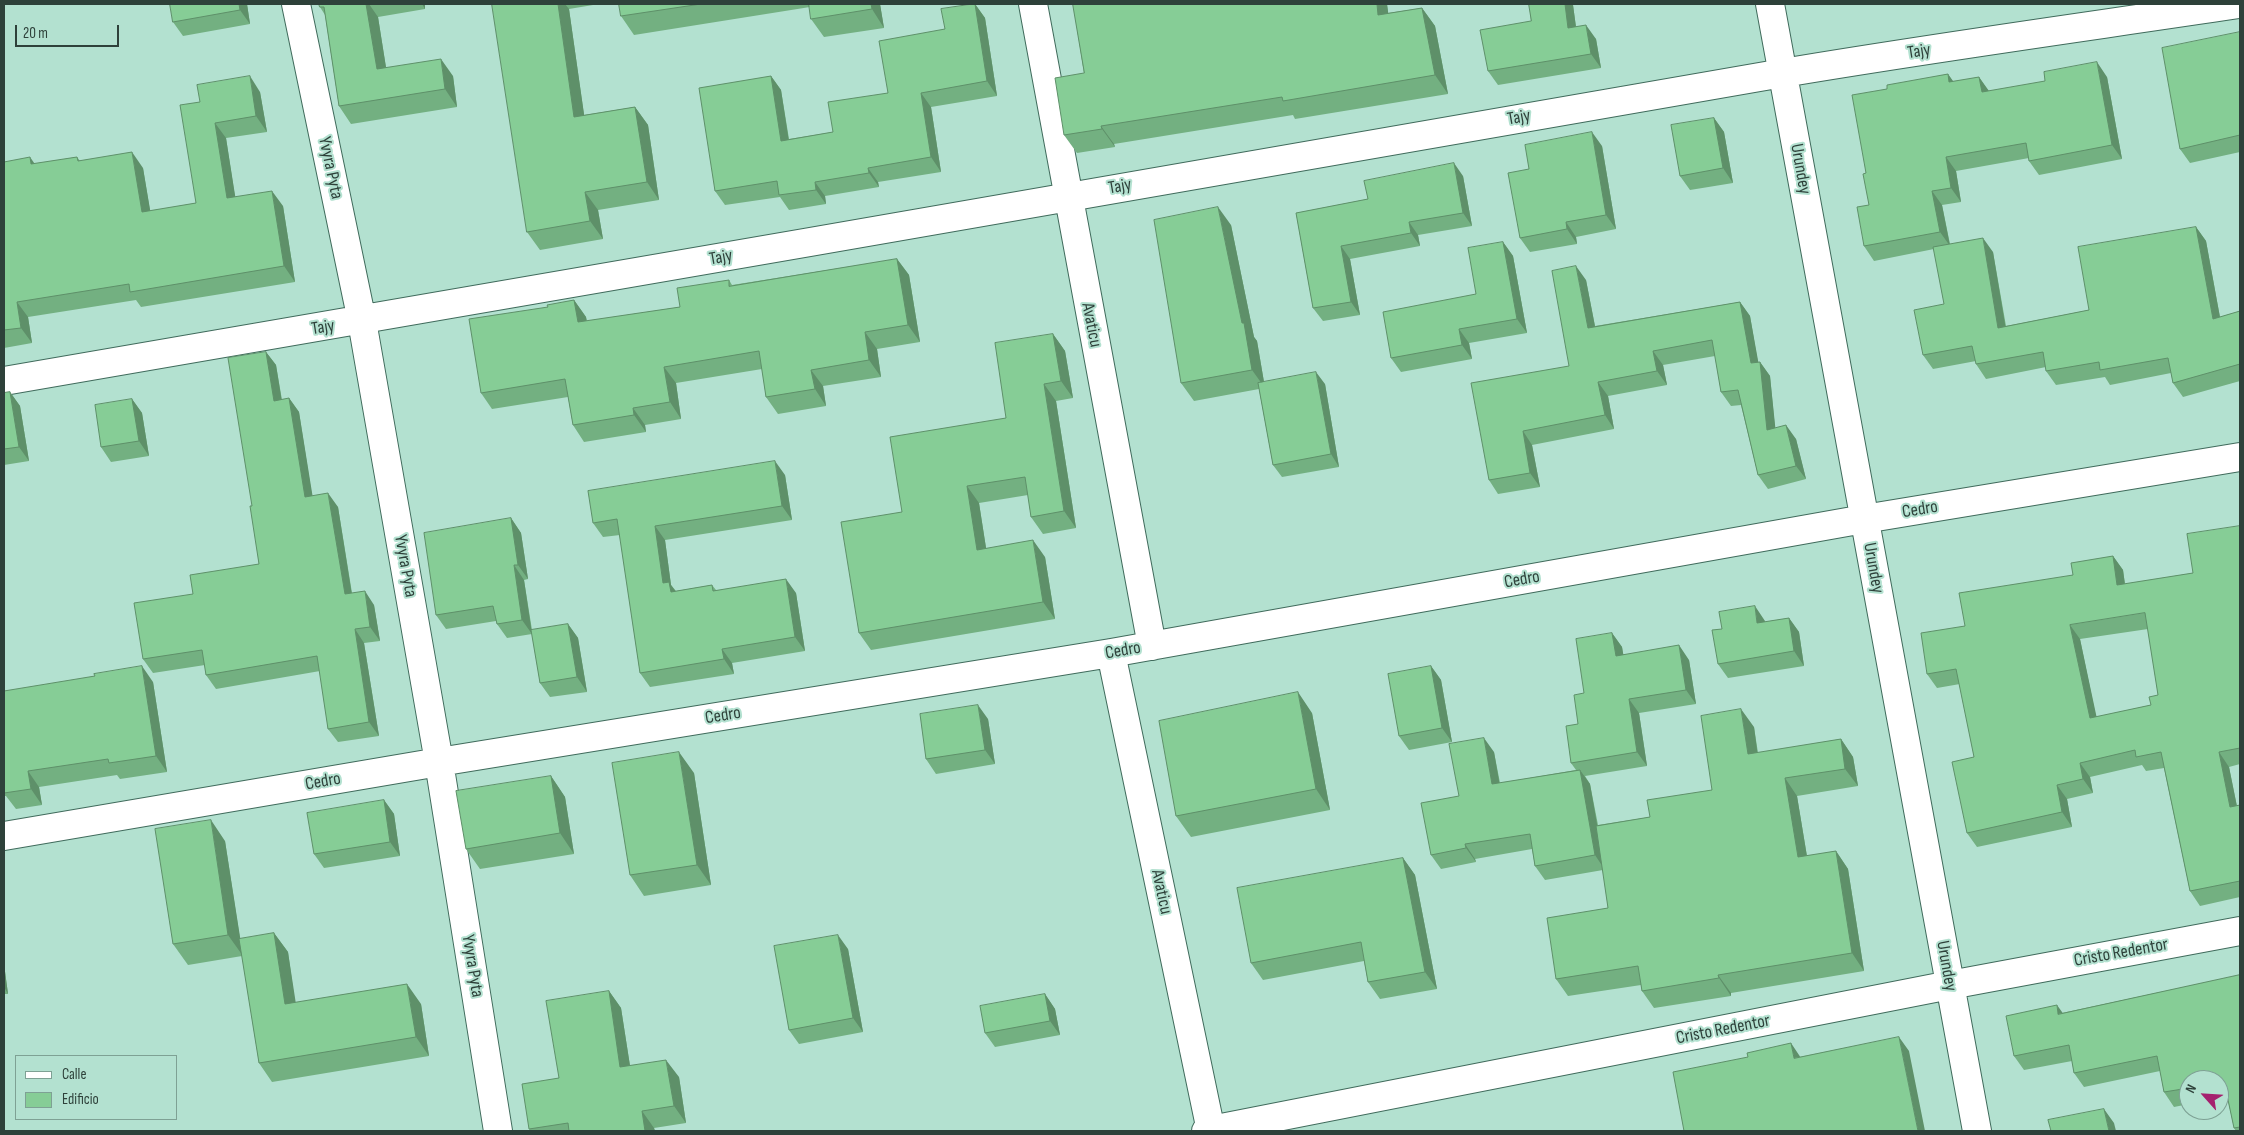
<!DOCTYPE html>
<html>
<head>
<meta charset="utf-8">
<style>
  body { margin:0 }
  #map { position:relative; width:2244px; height:1135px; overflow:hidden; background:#b3e1d0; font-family:"Sofia Sans Condensed",sans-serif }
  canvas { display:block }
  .frame { position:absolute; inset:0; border:5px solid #2e413a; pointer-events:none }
  .legend { position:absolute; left:15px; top:1055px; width:162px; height:65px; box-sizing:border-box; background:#b3e1d0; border:1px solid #7ea194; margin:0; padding:6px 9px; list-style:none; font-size:15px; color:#2e413a }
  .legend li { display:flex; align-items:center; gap:10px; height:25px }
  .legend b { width:25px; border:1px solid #7ea194 }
  .north { position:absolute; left:2179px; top:1070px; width:50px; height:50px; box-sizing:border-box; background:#b3e1d0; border:1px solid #7ea194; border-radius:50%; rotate:296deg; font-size:14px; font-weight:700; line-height:20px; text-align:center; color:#2e413a }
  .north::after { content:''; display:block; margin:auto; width:18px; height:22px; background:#a5216e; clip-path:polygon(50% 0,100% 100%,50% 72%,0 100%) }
  .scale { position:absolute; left:15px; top:25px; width:104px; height:22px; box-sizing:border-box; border:2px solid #2e413a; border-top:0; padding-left:6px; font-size:15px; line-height:18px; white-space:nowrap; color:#2e413a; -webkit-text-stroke:4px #b3e1d0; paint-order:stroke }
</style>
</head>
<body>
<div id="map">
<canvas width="2244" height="1135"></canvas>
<div class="frame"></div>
<ul class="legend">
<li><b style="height:6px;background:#fff"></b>Calle</li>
<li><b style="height:14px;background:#86cd96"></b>Edificio</li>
</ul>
<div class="north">N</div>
<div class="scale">20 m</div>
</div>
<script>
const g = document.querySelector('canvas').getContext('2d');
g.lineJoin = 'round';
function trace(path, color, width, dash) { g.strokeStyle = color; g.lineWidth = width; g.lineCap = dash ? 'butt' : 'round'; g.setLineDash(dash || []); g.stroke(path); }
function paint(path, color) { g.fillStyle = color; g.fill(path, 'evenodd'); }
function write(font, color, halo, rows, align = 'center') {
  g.font = font + ' "Sofia Sans Condensed",sans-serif'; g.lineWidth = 4; g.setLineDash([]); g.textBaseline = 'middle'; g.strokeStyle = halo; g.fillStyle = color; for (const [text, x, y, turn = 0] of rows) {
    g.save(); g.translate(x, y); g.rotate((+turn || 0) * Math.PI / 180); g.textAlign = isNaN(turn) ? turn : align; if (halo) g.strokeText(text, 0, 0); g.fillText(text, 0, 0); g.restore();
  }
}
const minor = new Path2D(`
  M296,4L362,321L439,762L498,1131
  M1033,4L1152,646
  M1770,4L1977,1131
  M4,381C596,283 1185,173 1777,74C1930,48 2085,27 2239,4
  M1111,653L1211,1131
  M4,836L439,762L1111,653L1864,519L2240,457
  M1206,1131L1950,985L2240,931`);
const wall = new Path2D(`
  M170,4H247L250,24L183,36L173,22Z
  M319,4H425V9L378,17L386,68L453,76L457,107L351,124L339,106L325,15L320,7Z
  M492,4H599L569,9L584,115L635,107L648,125L659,200L598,210L603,239L540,250L527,232Z
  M619,4H880L884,28L824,37L811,19L810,7L634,35L621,16Z
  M975,4L985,18L997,96L931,107L941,172L878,182L879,187L825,196L826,204L789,210L780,197L725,205L715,191L771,76L781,90L789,139L833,132L888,93L945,29Z
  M1073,4H1387L1388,13L1422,8L1435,26L1448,94L1295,119L1293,115L1114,144L1115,147L1077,153L1064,135L1084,73Z
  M1529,4H1572L1573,5L1576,27L1596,39L1601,68L1498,85L1488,71L1531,21Z
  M2240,32V152L2190,163L2180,149Z
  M1948,74L1953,82L1979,77L1988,91L2107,77L2122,159L2039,175L2029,161V158L1956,171L1961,202L1942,205L1950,244L1993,252L2006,326L2089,310L2196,227L2206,241L2220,317L2240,311V381L2183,397L2173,383L2171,373L2110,385L2105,377L2056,385L2046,371V367L1986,379L1976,364V361L1933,369L1923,355L1944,304L1934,249L1874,261L1864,246L1869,205L1866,173L1887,89Z
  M260,92L267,132L226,138L235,197L283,206L295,282L141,307L136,300L28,317L32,343L4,348V162L34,164L77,157L80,161L143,168L150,211L196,203L200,102Z
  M1714,118L1724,132L1733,183L1690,190L1680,176Z
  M1602,146L1616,229L1576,237L1577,244L1530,252L1520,238L1529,169Z
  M1463,176L1472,226L1418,235L1420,246L1350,259L1360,315L1323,321L1313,308L1296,213L1368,199Z
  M1231,225L1254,337L1257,341L1264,382L1325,384L1339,467L1282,477L1273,465L1259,389L1194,401L1181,383Z
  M1503,242L1513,256L1527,333L1469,343L1472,359L1401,372L1391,358L1476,294Z
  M897,259L909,275L920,342L877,349L881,377L823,386L826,406L778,414L766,397L762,369L676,383L681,419L645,425L646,432L584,442L573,425L568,397L492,409L481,393L548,307L574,300L586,317L587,321L680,307L729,280L732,285Z
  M1586,280L1595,326L1740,302L1750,316L1758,363L1760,362L1770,376L1775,428L1796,439L1806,479L1768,489L1758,475L1741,405L1731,406L1721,392L1715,356L1663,365L1667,385L1608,396L1614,429L1532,445L1540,487L1498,494L1489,480L1569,366Z
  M1053,334L1065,351L1073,398L1056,401L1076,528L1043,534L1031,517L1028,495L979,503L986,548L1045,557L1055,619L871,650L859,633L1006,418Z
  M266,352L276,365L282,400L289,398L299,412L312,496L338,507L352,593L374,605L380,641L364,643L379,736L338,742L328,729L320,671L216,689L206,675L205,665L153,673L143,659L193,594L259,564L252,506Z
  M10,392L20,406L29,461L4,465V393Z
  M132,399L142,413L149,456L111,462L101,447Z
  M785,475L792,520L665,540L671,585L676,591L712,585L716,590L796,593L805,651L732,663L734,674L650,687L640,673L620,535L603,537L593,523Z
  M511,518L521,533L528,579L524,580L532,630L568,624L578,638L587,692L550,697L540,683L532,634L507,638L497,624L496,621L446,629L436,615Z
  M2240,526V764L2229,767L2237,806L2240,805V897L2200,906L2190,891L2164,768L2146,771L2142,765L2090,777L2093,793L2067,799L2072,827L1977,847L1967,833L1974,757L1960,684L1937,688L1927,674L1965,626L2113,556L2123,570L2125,584L2193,573ZM2148,629L2158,695L2151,705L2096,717L2080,639Z
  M1789,618L1799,632L1804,666L1728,678L1718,664L1765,621V622Z
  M1612,633L1622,647L1623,654L1689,660L1696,704L1639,713L1647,766L1585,776L1590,784L1598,825L1650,817L1712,790L1754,727L1758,753L1841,739L1853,757L1858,786L1797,796L1807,856L1836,851L1848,869L1864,971L1731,993V996L1654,1008L1642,991L1641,985L1568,996L1556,979L1608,908L1603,870L1545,880L1535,866L1532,849L1475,859L1476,862L1441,869L1431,855L1459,796L1494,752L1500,783L1576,770L1571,763L1584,693Z
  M1431,666L1441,680L1452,742L1409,750L1399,736Z
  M153,682L167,772L120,779L117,775L39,787L42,805L16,809L6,796H4V691Z
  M1312,713L1330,810L1191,837L1176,816Z
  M988,719L995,764L936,774L926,759Z
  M694,773L711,885L644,896L630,875Z
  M551,776L565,797L574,854L480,869L466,849Z
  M384,800L394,814L400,856L324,868L314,854Z
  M225,841L240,939L274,933L288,952L295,1003L421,1004L429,1056L272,1082L259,1063L242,956L188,965L173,944Z
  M1403,858L1415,875L1437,989L1380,999L1368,982L1364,961L1263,980L1251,963Z
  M848,949L863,1032L799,1044L789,1030Z
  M4,964L8,994H4Z
  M2240,975V1131H2236L2234,1128L2227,1096L2219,1098V1080H2189V1104L2174,1107L2164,1092L2160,1071L2084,1087L2074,1073L2072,1061L2024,1070L2014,1056L2062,1013Z
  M609,991L621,1008L630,1066L679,1077L686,1123L654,1128L655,1131H530L529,1129Z
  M1045,994L1055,1009L1060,1035L995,1047L985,1033Z`);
const shadedWall = new Path2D(`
  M239,4H247L250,24L240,10Z
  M366,4H369L378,17L389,86L377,69Z
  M422,4H425V9Z
  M558,4H565L569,9L587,135L574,117Z
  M871,4H880L884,28L872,9Z
  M975,4L985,18L997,96L987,81Z
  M1377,4H1387L1391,33L1378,15Z
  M1565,4H1572L1573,5L1578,42L1568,28Z
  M1422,8L1435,26L1448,94L1435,75Z
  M1586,25L1596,39L1601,68L1591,54Z
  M441,59L453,76L457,107L445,89Z
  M2097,62L2107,77L2122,159L2112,145Z
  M1948,74L1958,88L1949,82Z
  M250,76L260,92L267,132L256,116Z
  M771,76L781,90L791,155L781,141Z
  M1979,77L1989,91L1982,92Z
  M921,93L931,107L941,172L931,157Z
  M635,107L648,125L659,200L647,182Z
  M1714,118L1724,132L1733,183L1723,168Z
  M215,123L226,138L238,214L227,198Z
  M1101,126L1114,144L1115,147L1102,129Z
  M1592,132L1602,146L1616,229L1606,215Z
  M132,152L143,168L153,227L142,212Z
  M30,157L41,173L31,164Z
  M1946,157L1956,171L1961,202L1951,188Z
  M1454,163L1463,176L1472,226L1463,213Z
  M868,168L878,182L879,187L869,173Z
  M815,182L825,196L826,204L816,190Z
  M272,191L283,206L295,282L284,266Z
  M1932,191L1942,205L1950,246L1940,232Z
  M585,192L598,210L603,239L590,221Z
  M1218,207L1231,225L1254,337L1257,341L1265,388L1252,370L1242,323Z
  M1409,222L1418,235L1420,246L1411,233Z
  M1566,222L1576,237L1577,244L1567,229Z
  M2196,227L2206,241L2223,334L2213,319Z
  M1983,238L1993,252L2008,342L1998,328Z
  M1503,242L1513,256L1527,333L1517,319Z
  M1341,246L1350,259L1360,315L1351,302Z
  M897,259L909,275L920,342L908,325Z
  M1576,266L1586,280L1598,342L1588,328Z
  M574,300L586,317L589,339L578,322Z
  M17,302L28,317L32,343L21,328Z
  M1740,302L1750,316L1761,377L1751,363Z
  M1459,329L1469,343L1472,359L1462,345Z
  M865,332L877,349L881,377L869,360Z
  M1053,334L1065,351L1073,398L1061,381Z
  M1653,351L1663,365L1667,385L1657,371Z
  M266,352L276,365L284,415L274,401Z
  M1760,362L1770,376L1777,444L1767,430Z
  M664,367L676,383L681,419L670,402Z
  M811,370L823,386L826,406L815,389Z
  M1316,372L1325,384L1339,467L1331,454Z
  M1598,382L1608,396L1614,429L1605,415Z
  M1044,384L1056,401L1076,528L1064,511Z
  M10,392L20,406L29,461L19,447Z
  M289,398L299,412L315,511L305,497Z
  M132,399L142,413L149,456L139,441Z
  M633,408L645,425L646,432L634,415Z
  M1786,425L1796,439L1806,479L1796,466Z
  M1523,431L1532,445L1540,487L1530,473Z
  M775,461L785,475L792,520L782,506Z
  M967,486L979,503L989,567L977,550Z
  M328,493L338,507L354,608L345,594Z
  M511,518L521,533L528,579L518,565Z
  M655,526L665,540L671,585L679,596L681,606L663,583Z
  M1033,540L1045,557L1055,619L1043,602Z
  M2113,556L2123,570L2127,600L2117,585Z
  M514,565L524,580L532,634L522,620Z
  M786,579L796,593L805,651L795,637Z
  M365,591L374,605L380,641L370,627Z
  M1755,606L1765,621L1767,637L1757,623Z
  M1789,618L1799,632L1804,666L1794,651Z
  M568,624L578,638L587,692L577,677Z
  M2070,625L2080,639L2100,733L2090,718Z
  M355,629L364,643L379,736L369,722Z
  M1612,633L1622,647L1626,670L1616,656Z
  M1679,645L1689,660L1696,704L1686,690Z
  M722,649L732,663L734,674L724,659Z
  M142,666L153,682L167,772L156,756Z
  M1431,666L1441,680L1452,742L1442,728Z
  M1298,692L1312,713L1330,810L1316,789Z
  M1629,699L1639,713L1647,766L1637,752Z
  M978,705L988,719L995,764L985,750Z
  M1741,709L1754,727L1760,772L1748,754Z
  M1484,738L1494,752L1502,798L1492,784Z
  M1841,739L1853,757L1858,786L1845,769Z
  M679,752L694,773L711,885L697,865Z
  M2219,752L2229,767L2240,822L2230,807Z
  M2080,763L2090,777L2093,793L2083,779Z
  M1580,770L1590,784L1605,870L1595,855Z
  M28,771L39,787L42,805L31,789Z
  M551,776L565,797L574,854L560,833Z
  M1785,778L1797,796L1810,875L1798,857Z
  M2057,785L2067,799L2072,827L2062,812Z
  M384,800L394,814L400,856L390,842Z
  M211,820L225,841L243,956L228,935Z
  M1465,844L1475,859L1476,862L1466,848Z
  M1836,851L1848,869L1864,971L1852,953Z
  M1403,858L1415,875L1437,989L1425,972Z
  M274,933L288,952L299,1024L285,1004Z
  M838,935L848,949L863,1032L853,1018Z
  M4,964L8,994L4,987Z
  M1718,975L1731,993V996L1719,978Z
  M407,984L421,1004L429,1056L416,1037Z
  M609,991L621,1008L633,1085L620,1067Z
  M1045,994L1055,1009L1060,1035L1050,1021Z
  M2057,1005L2067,1019L2058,1014Z
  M1899,1037L1909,1051L1925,1131H1918Z
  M1791,1043L1801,1058H1794Z
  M666,1060L679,1077L686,1123L674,1106Z
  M2104,1109L2114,1123L2116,1131H2109Z
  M642,1111L654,1128L655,1131H645Z`);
const building = new Path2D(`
  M170,4H239L240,10L173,22Z
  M319,4H366L377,69L441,59L445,89L339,106L324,7H320Z
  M492,4H558L574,117L635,107L647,182L585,192L590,221L527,232Z
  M619,4H701L621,16Z
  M809,4H871L872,9L811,19Z
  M975,4L987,81L921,93L931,157L868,168L869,173L815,182L816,190L779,195L777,181L715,191L699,88L771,76L781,141L833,132L828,102L888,93L879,41L945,29L941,9Z
  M1073,4H1377L1378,15L1422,8L1435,75L1283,101L1282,97L1101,126L1102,129L1064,135L1055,78L1084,73Z
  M1529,4H1565L1568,28L1586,25L1591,54L1488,71L1480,30L1531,21Z
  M2240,32V135L2180,149L2162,48Z
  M2097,62L2112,145L2029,161L2026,143L1946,157L1951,188L1932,191L1940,232L1864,246L1857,207L1869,205L1863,174L1866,173L1852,95L1887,89V85L1948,74L1949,82L1979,77L1982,92L2045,81L2044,72Z
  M250,76L256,116L215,123L227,198L272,191L284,266L130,292L129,284L17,302L21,328L4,330V162L30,157L31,164L77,157L78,161L132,152L142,212L196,203L180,105L200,102L197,85Z
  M1714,118L1723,168L1680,176L1671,125Z
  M1592,132L1606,215L1566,222L1567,229L1520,238L1508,173L1529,169L1525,145Z
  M1454,163L1463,213L1409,222L1411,233L1341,246L1351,302L1313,308L1296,213L1368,199L1364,181Z
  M1218,207L1242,323H1244L1252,370L1181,383L1154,220Z
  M2196,227L2213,319L2240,311V364L2173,383L2168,358L2100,370L2099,362L2046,371L2043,352L1976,364L1972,346L1923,355L1914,310L1944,304L1933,247L1983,238L1998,328L2089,310L2078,247Z
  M1503,242L1517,319L1459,329L1462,345L1391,358L1383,312L1476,294L1468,248Z
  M897,259L908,325L865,332L869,360L811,370L815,389L766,397L759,351L664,367L670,402L633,408L634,415L573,425L565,379L481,393L469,319L548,307L547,305L574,300L578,322L680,307L677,288L729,280V286Z
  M1576,266L1588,328L1740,302L1751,363L1760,362L1767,430L1786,425L1796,466L1758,475L1738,390L1721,392L1712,340L1653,351L1657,371L1598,382L1605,415L1523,431L1530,473L1489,480L1471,383L1569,366L1552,271Z
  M1053,334L1061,381L1044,384L1064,511L1031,517L1025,477L967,486L977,550L1033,540L1043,602L859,633L841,522L902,512L890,437L1006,418L995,343Z
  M266,352L274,401L289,398L305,497L328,493L345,594L365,591L370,627L355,629L369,722L328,729L317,656L206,675L202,650L143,659L134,603L193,594L190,575L259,564L250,506H252L228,358Z
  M1316,372L1331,454L1273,465L1258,383Z
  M10,392L19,447L4,449V393Z
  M132,399L139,441L101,447L95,405Z
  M775,461L782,506L655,526L663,583L669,582L671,592L712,585L713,591L786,579L795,637L722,649L724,659L640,673L617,519L593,523L588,491Z
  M511,518L518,565H514L522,620L497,624L493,606L436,615L424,533Z
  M2240,526V748L2219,752L2230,807L2240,805V881L2190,891L2161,752L2136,757L2135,750L2080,763L2083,779L2057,785L2062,812L1967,833L1952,762L1974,757L1956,669L1927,674L1921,633L1965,626L1959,593L2073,575L2071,563L2113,556L2117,585L2193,573L2187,534ZM2145,613L2158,695L2149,697L2151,705L2090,718L2070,625Z
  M1755,606L1757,623L1789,618L1794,651L1718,664L1712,630L1722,629L1719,612Z
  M568,624L577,677L540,683L531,630Z
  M1612,633L1616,656L1679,645L1686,690L1629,699L1637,752L1571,763L1566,726L1578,724L1574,695L1584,693L1576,639Z
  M142,666L156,756L109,763L108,759L28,771L31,789L4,793V691L95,676L94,674Z
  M1431,666L1442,728L1399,736L1388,674Z
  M1298,692L1316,789L1176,816L1159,721Z
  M978,705L985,750L926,759L920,714Z
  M1741,709L1748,754L1841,739L1845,769L1785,778L1798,857L1836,851L1852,953L1718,975L1719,978L1642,991L1638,966L1556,979L1547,918L1608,908L1596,826L1650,817L1647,800L1712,790L1701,716Z
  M1484,738L1492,784L1580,770L1595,855L1535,866L1530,834L1465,844L1466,848L1431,855L1421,803L1459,796L1449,744Z
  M679,752L697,865L630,875L612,763Z
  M551,776L560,833L466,849L456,791Z
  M384,800L390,842L314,854L307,813Z
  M211,820L228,935L173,944L155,829Z
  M1403,858L1425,972L1368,982L1361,942L1251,963L1237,888Z
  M274,933L285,1004L407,984L416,1037L259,1063L239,939Z
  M838,935L853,1018L789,1030L774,946Z
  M2240,975V1127L2234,1128L2224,1081L2219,1082V1080H2189V1088L2164,1092L2157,1056L2074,1073L2069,1045L2014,1056L2006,1016L2057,1005L2058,1014Z
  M609,991L620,1067L666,1060L674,1106L642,1111L645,1131H569L568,1123L529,1129L522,1084L559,1078L546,1001Z
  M1045,994L1050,1021L985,1033L980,1006Z
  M1899,1037L1918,1131H1684L1673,1072L1748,1057L1747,1053L1791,1043L1794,1058Z
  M2104,1109L2109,1131H2051L2048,1120Z`);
const streetNames = [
  ["Tajy",1919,52,-9],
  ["Tajy",1519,118,-10],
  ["Yvyra Pyta",330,168,78],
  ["Urundey",1800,169,80],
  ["Tajy",1120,187,-10],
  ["Tajy",721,258,-10],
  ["Avaticu",1091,325,79],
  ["Tajy",323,328,-9],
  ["Cedro",1920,510,-9],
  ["Yvyra Pyta",405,566,80],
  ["Urundey",1873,568,80],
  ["Cedro",1522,580,-10],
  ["Cedro",1123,651,-10],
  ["Cedro",723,716,-9],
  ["Cedro",323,782,-10],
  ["Avaticu",1161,892,78],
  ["Cristo Redentor",2121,953,-10],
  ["Yvyra Pyta",472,966,81],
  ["Urundey",1946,966,80],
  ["Cristo Redentor",1723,1030,-11]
];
trace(minor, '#406b5c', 30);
trace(minor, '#fff', 28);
paint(wall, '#73b081');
paint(shadedWall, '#5e9069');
paint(building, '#86cd96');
trace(building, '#5e9069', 1);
write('18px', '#2e413a', '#b3e1d0', streetNames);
</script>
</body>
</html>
